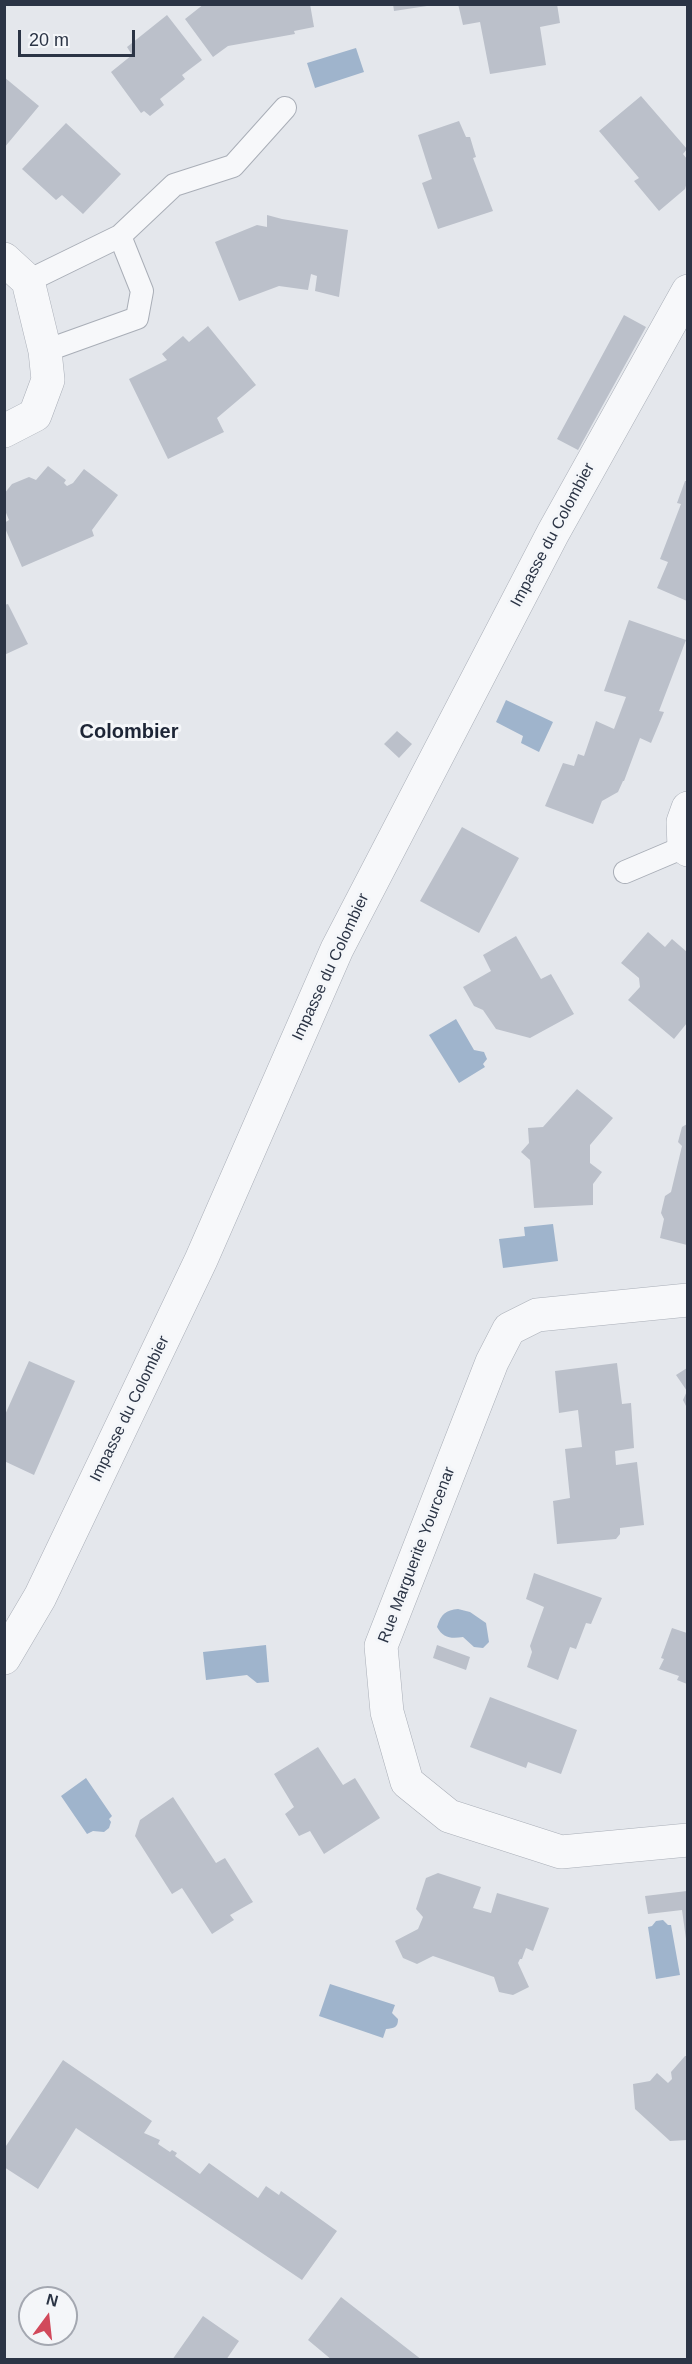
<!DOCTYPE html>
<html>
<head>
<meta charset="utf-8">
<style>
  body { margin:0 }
  #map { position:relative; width:692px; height:2364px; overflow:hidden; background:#e4e7ec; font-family:Helvetica,sans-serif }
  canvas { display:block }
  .frame { position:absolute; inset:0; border:6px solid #2b3445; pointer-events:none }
  .north { position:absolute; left:18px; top:2286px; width:60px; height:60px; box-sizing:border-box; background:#f4f6f9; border:2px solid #a4a8b1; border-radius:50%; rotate:15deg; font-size:16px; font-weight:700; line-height:24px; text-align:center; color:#2b3445 }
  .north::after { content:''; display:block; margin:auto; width:21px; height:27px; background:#d1495b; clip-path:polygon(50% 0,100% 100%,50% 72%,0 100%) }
  .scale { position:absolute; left:18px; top:30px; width:117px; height:27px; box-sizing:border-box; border:3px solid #2b3445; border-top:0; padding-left:8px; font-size:18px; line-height:21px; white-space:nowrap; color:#2b3445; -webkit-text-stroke:4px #f4f6f9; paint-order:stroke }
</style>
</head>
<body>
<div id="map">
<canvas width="692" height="2364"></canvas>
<div class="frame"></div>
<div class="north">N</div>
<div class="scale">20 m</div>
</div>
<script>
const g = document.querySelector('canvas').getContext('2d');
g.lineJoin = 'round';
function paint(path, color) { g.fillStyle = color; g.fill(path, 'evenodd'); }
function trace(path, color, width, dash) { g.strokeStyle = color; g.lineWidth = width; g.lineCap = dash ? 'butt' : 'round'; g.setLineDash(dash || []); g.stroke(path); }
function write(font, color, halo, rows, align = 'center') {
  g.font = font + ' Helvetica,sans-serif'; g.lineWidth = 6; g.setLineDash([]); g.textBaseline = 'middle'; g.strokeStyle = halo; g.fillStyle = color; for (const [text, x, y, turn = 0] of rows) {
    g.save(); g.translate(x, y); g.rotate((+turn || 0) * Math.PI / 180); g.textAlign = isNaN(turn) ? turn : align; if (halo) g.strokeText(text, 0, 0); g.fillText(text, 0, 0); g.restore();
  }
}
const water = new Path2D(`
  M356,48L364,72L315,88L307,63Z
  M506,700L553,722L539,752L521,743L523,736L496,722Z
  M456,1019L474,1050L484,1052L487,1059L483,1064L485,1067L459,1083L429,1035Z
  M553,1224L558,1261L503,1268L499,1239L525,1236L524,1227Z
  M458,1609L470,1612L486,1623L489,1642L483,1648L474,1647L463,1637C451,1639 443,1638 437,1627C441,1614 446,1610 458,1609Z
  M266,1645L269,1682L257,1683L247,1675L206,1680L203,1652Z
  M86,1778L112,1816L109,1819L111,1822L109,1828L104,1832L93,1831L87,1834L61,1796Z
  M663,1920L668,1925H671L680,1975L656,1979L648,1927L652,1926L656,1921Z
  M330,1984L395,2005L392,2013L398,2019C398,2028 394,2028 386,2029L383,2038L319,2016Z`);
const building = new Path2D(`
  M204,4H310L314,27L294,31L295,34L228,46L213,57L185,19Z
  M393,4H427V6L394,11Z
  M458,4H557L560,23L540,27L546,65L490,74L480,22L463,25Z
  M167,15L202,60L182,75L185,79L160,99L164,105L150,116L144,111L141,113L111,72L132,55L127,47Z
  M4,77L39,106L4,148Z
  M641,96L687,149L683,154L687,159V182L685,189L659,211L634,181L639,178L599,131Z
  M459,121L466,137H470L476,157L473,158L493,211L438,229L422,183L432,179L418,135Z
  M66,123L121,174L83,214L62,195L56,200L22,169Z
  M267,215L282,219L348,230L339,297L315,291L317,276L311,274L308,290L279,286L239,301L215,242L257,225L267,227Z
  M624,315L646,327L578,450L557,439Z
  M208,326L256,385L217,418L224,432L168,459L129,379L167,360L162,354L183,336L189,342Z
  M48,466L66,480L64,483L67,486L73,483L84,469L118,495L92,530L94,536L22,567L4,526V523L9,520L4,508V494L12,484L29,477L36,480Z
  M685,481H687V601L657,588L668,562L660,559L681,504L677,503Z
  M8,604L28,644L4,655V605Z
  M629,620L686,640L659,711L664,712L651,743L640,738L624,781H623L618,792L602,801L593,824L545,806L563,763L574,766L578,754L584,756L596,721L614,729L626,697L604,691Z
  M397,731L412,744L399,758L384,744Z
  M462,827L519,858L479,933L420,901Z
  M648,932L665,947L672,939L687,952V1023L674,1039L628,1000L640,987L639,978L621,963Z
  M516,936L541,979L551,974L574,1014L530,1038L496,1029L483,1010L474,1006L463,987L491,971L483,955Z
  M577,1089L613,1118L590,1145V1163L602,1172L593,1184V1205L534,1208L530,1160L521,1152L529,1143L528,1128L543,1127Z
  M687,1124V1245L660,1238L664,1219L661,1213L665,1196L671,1192L682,1146L678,1142L682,1127Z
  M29,1361L75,1381L34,1475L4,1461V1417Z
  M617,1363L622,1404L631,1403L634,1448L615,1451L616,1465L637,1462L644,1525L620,1528V1534L616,1539L557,1544L553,1501L570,1498L565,1449L582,1447L578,1410L559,1413L555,1371Z
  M687,1368V1408L683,1400L687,1391L676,1375Z
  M534,1573L602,1598L591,1624L586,1623L576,1649L570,1647L558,1680L527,1667L532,1652L530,1646L544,1607L526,1599Z
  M672,1628L687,1633V1684L677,1680L679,1676L659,1669L664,1659L661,1658Z
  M437,1645L470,1657L466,1670L433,1658Z
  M490,1697L577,1730L561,1774L528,1762L526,1768L470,1747Z
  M318,1747L343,1785L355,1778L380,1818L324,1854L310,1831L299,1836L285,1814L294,1807L274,1774Z
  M173,1797L216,1863L225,1858L253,1902L230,1915L234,1920L212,1934L182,1888L172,1894L135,1836L140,1820Z
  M438,1873L481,1887L473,1908L491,1913L497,1893L549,1908L533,1951L526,1948L522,1959H520L518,1963L529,1987L513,1995L499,1992L494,1977L433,1956L417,1964L403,1958L395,1941L418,1929L423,1917L416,1909L426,1878Z
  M687,1891V1939H686L682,1910L648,1914L645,1896Z
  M685,2056H687V2140L670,2141L635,2109L633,2084L650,2081L657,2073L668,2083L672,2079L671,2072Z
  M63,2060L152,2121L144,2133L160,2140L158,2144L170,2152L172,2150L177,2153L175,2156L200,2174L209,2163L258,2198L266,2186L279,2195L281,2191L337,2231L302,2280L76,2128L38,2189L4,2167V2149Z
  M341,2297L422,2360H332L308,2340Z
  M203,2316L239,2341L226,2360H172Z`);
const service = new Path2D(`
  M28,281L120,236L174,185L233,166L285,108
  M45,351L137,318L142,291L120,236
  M625,872L684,847`);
const minor = new Path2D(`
  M4,259L28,281L45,351L48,380L35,415L4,431
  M688,808L683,822L684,847L688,850
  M688,1300L537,1315L509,1329L492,1362L381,1646L387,1712L407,1782L449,1816L561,1852L688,1840
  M4,1658L40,1597L201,1260L337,949L553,533L688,291`);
const streetNames = [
  ["Impasse du Colombier",553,535,-62],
  ["Impasse du Colombier",331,967,-65],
  ["Impasse du Colombier",130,1409,-64],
  ["Rue Marguerite Yourcenar",417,1555,-69]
];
const quarterNames = [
  ["Colombier",129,732]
];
paint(water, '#9fb4cc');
paint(building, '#bbc0ca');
trace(service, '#a9aeb7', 24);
trace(minor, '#a9aeb7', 34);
trace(service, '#f7f8fa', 22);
trace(minor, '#f7f8fa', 33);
write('16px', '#2b3445', '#f4f6f9', streetNames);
write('bold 20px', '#1d2536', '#f4f6f9', quarterNames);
</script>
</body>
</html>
